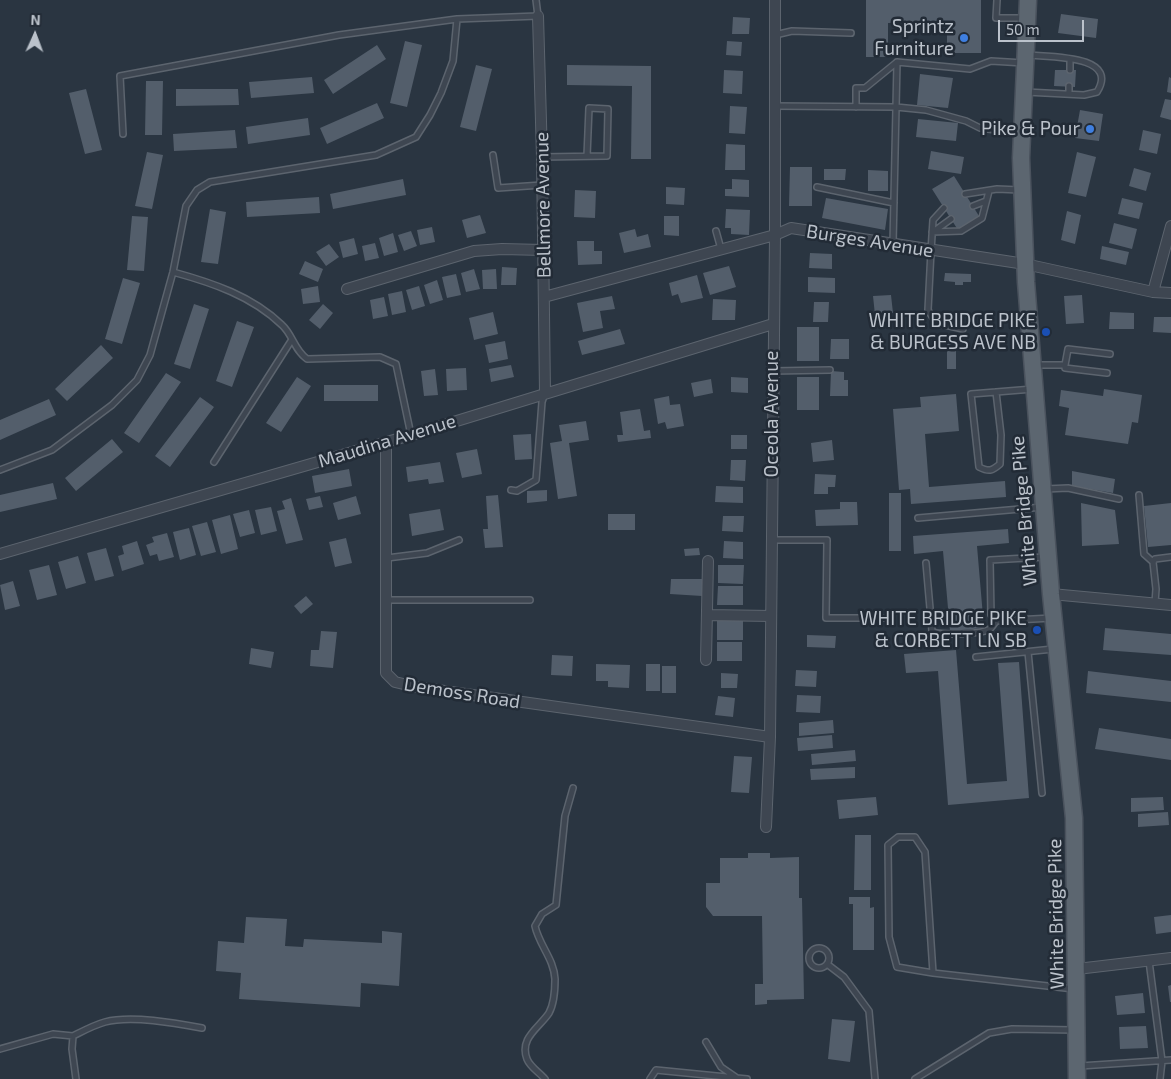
<!DOCTYPE html>
<html>
<head>
<meta charset="utf-8">
<style>
  body { margin:0 }
  #map { position:relative; width:1171px; height:1079px; overflow:hidden; background:#2a3541; font-family:"Exo 2",sans-serif }
  canvas { display:block }
  .north { position:absolute; left:10px; top:10px; width:50px; height:50px; -webkit-text-stroke:4px #222b36; paint-order:stroke; rotate:2deg; font-size:14px; font-weight:700; line-height:20px; text-align:center; color:#bbc2cb }
  .north::after { content:''; display:block; margin:auto; width:18px; height:22px; background:#bbc2cb; clip-path:polygon(50% 0,100% 100%,50% 72%,0 100%) }
  .scale { position:absolute; left:998px; top:20px; width:86px; height:22px; box-sizing:border-box; border:2px solid #bbc2cb; border-top:0; padding-left:6px; font-size:15px; line-height:18px; white-space:nowrap; color:#bbc2cb; -webkit-text-stroke:4px #222b36; paint-order:stroke }
</style>
</head>
<body>
<div id="map">
<canvas width="1171" height="1079"></canvas>
<div class="north">N</div>
<div class="scale">50 m</div>
</div>
<script>
const g = document.querySelector('canvas').getContext('2d');
g.lineJoin = 'round';
function paint(path, color) { g.fillStyle = color; g.fill(path, 'evenodd'); }
function trace(path, color, width, dash) { g.strokeStyle = color; g.lineWidth = width; g.lineCap = dash ? 'butt' : 'round'; g.setLineDash(dash || []); g.stroke(path); }
function write(font, color, halo, rows, align = 'center') {
  g.font = font + ' "Exo 2",sans-serif'; g.lineWidth = 5; g.setLineDash([]); g.textBaseline = 'middle'; g.strokeStyle = halo; g.fillStyle = color; for (const [text, x, y, turn = 0] of rows) {
    g.save(); g.translate(x, y); g.rotate((+turn || 0) * Math.PI / 180); g.textAlign = isNaN(turn) ? turn : align; if (halo) g.strokeText(text, 0, 0); g.fillText(text, 0, 0); g.restore();
  }
}
const building = new Path2D(`
  M866,0H981V53H947V22L888,23V57H866Z
  M1061,14L1098,19L1096,38L1058,33Z
  M733,17L750,18L749,34H732Z
  M405,41L422,45L407,107L390,103Z
  M727,41L742,42L741,56L726,55Z
  M377,45L386,59L333,94L324,80Z
  M476,65L492,69L476,131L460,127Z
  M567,65L651,66V159H631L632,86L567,85Z
  M724,70L743,71L742,94L723,93Z
  M1055,70H1076L1075,87L1054,86Z
  M920,74L953,78L948,108L917,105Z
  M312,77L314,93L251,98L249,82Z
  M1169,77L1171,78V93L1167,92Z
  M146,81H163L162,135H145Z
  M86,89L102,150L85,154L69,93Z
  M176,89H238L239,105L176,106Z
  M1165,99L1171,100V120L1160,117Z
  M377,103L384,118L327,144L320,128Z
  M730,106L747,107L745,134L729,133Z
  M1080,110L1103,114L1099,141L1075,138Z
  M308,118L310,135L248,144L246,127Z
  M918,119L958,123L956,141L916,137Z
  M235,130L237,148L174,151L173,134Z
  M1143,130L1161,134L1157,154L1139,150Z
  M726,144L745,145V170H725Z
  M931,151L964,157L961,174L928,169Z
  M147,152L163,155L152,209L135,206Z
  M1077,152L1096,157L1086,197L1068,193Z
  M790,167H812V206H789Z
  M1134,168L1151,173L1146,191L1129,186Z
  M824,169H846L845,180H824Z
  M868,170L888,171V191H868Z
  M954,176L979,216L958,230L932,189Z
  M403,179L406,195L333,209L330,194Z
  M732,179L749,180V197L725,196V189H732Z
  M666,187L685,188L684,205L666,204Z
  M575,190L596,191L595,218L574,217Z
  M319,197L320,213L247,217L246,202Z
  M826,198L888,209L885,230L822,218Z
  M1122,198L1143,203L1139,219L1118,214Z
  M210,209L226,212L218,264L201,262Z
  M726,209L750,210L749,235L731,234V228H725Z
  M1067,211L1081,215L1075,244L1061,240Z
  M480,215L486,233L467,238L462,220Z
  M132,216L148,217L144,271L127,270Z
  M664,216H679V236L664,235Z
  M1114,223L1137,229L1132,249L1109,243Z
  M432,227L435,242L420,245L417,230Z
  M635,229L637,237L648,234L651,247L624,253L619,233Z
  M411,231L417,246L404,251L398,235Z
  M393,233L398,252L384,256L379,238Z
  M354,238L358,254L343,258L339,242Z
  M577,241H594V251H602V264L578,265Z
  M375,243L379,258L365,261L362,246Z
  M329,244L339,257L326,266L316,252Z
  M1102,246L1129,252L1126,265L1100,259Z
  M810,253L832,254V269L809,268Z
  M305,261L323,269L318,282L299,274Z
  M729,266L736,287L710,295L703,273Z
  M502,267L517,268L516,285H501Z
  M474,269L480,289L466,292L461,273Z
  M496,269L497,289H483L482,270Z
  M945,273L971,274V282H963V285H955V282L944,281Z
  M456,274L461,295L447,298L442,277Z
  M697,275L703,298L681,303L678,294L672,296L669,283Z
  M808,277L835,278V293L808,292Z
  M123,278L140,283L122,344L105,339Z
  M437,280L443,300L430,304L424,285Z
  M318,286L320,302L303,304L301,289Z
  M419,286L425,306L412,310L406,290Z
  M402,291L406,312L392,315L388,294Z
  M891,295L893,313L875,315L873,296Z
  M1082,295L1084,323L1066,324L1064,296Z
  M612,296L615,309L600,311L603,328L583,332L577,303Z
  M384,297L388,316L373,319L370,300Z
  M713,299L736,300L735,320H712Z
  M814,302H829L828,322H813Z
  M194,304L209,309L190,369L174,364Z
  M323,304L333,313L320,329L309,320Z
  M493,312L498,334L474,340L469,318Z
  M1110,312L1134,313V329H1109Z
  M1154,317H1171V333L1153,332Z
  M237,321L254,327L232,387L216,381Z
  M797,327H819V361H797Z
  M620,329L625,344L582,355L578,341Z
  M947,333H956V369H947Z
  M831,339H849V359H830Z
  M505,341L508,359L489,363L485,345Z
  M101,345L113,358L67,401L55,389Z
  M511,365L514,377L491,382L489,369Z
  M466,368L467,390L447,391L446,369Z
  M435,369L438,395L424,396L421,371Z
  M831,371L844,372V380H848V396H830Z
  M166,373L181,382L139,443L124,433Z
  M297,377L311,386L281,432L266,423Z
  M731,377L748,378V393L731,392Z
  M797,377H819V410H797Z
  M711,379L713,393L694,397L691,383Z
  M324,385H378V401H324Z
  M1104,389L1142,395L1138,423L1132,422L1128,444L1065,435L1069,408L1059,406L1061,390L1103,396Z
  M956,394L959,431L925,434L929,487L1005,481L1006,497L911,504L910,489L899,490L893,409L921,407L920,397Z
  M669,396L670,405L680,404L684,426L667,429L665,422L658,424L654,399Z
  M200,397L214,407L170,467L155,456Z
  M49,399L56,415L0,440V420Z
  M640,409L644,431L650,430L651,438L618,442L617,435H623L620,412Z
  M586,421L589,440L569,443L577,496L558,499L550,443L562,441L559,425Z
  M531,434L532,459L515,460L513,435Z
  M731,435H747V449H731Z
  M112,439L123,452L76,491L65,478Z
  M832,440L834,460L813,462L811,443Z
  M477,449L482,474L462,478L456,453Z
  M731,460H746L745,481L730,480Z
  M440,462L444,482L429,484L428,479L408,482L406,467Z
  M349,469L352,486L315,493L312,476Z
  M1072,471L1115,479L1113,493L1072,486Z
  M815,474L836,475L835,487H828V494H814Z
  M53,483L57,499L0,512V495Z
  M716,486L743,487V503L715,502Z
  M547,490V501L527,503V491Z
  M889,493H901V551H889Z
  M498,495L503,547L485,548L483,529H488L486,496Z
  M320,496L323,507L309,510L306,499Z
  M356,496L361,514L338,520L333,503Z
  M291,498L303,540L286,544L277,511L285,509L282,501Z
  M840,502H857L858,525L816,526L815,510L840,509Z
  M1081,503L1115,510L1119,544L1082,546Z
  M1171,503V545L1148,547L1144,506Z
  M271,507L277,531L261,535L255,510Z
  M440,509L444,530L412,536L409,514Z
  M249,510L255,533L240,537L233,514Z
  M608,514H635V530H608Z
  M230,515L238,549L221,554L212,520Z
  M723,516H744L743,532L722,531Z
  M207,522L216,552L201,556L192,526Z
  M189,528L196,555L180,560L173,532Z
  M1008,529L1009,543L977,546L984,628L950,631L943,551L914,554L913,536Z
  M167,533L174,557L159,561L157,554L150,556L146,545L154,542L152,537Z
  M346,538L352,563L335,567L329,542Z
  M137,541L144,564L122,571L118,556L124,554L122,546Z
  M724,541L743,542V559L723,558Z
  M106,548L114,576L95,581L87,553Z
  M699,548L700,555L685,556L684,549Z
  M78,556L86,583L66,589L58,562Z
  M49,565L57,595L37,600L29,570Z
  M718,565H744L743,584L718,583Z
  M671,579H703L702,596L670,594Z
  M13,581L20,606L5,610L0,585Z
  M718,586H743V605H717Z
  M306,596L313,604L301,614L294,606Z
  M717,620L743,621V640H717Z
  M1105,628L1171,634V655L1103,650Z
  M321,631L337,632L333,668L310,666L311,650H319Z
  M807,635L836,636L835,648L807,647Z
  M717,642H742V661H717Z
  M251,648L274,652L271,668L249,664Z
  M956,650L967,784L1007,781L998,663L1019,662L1029,798L948,805L938,671L906,673L904,654Z
  M552,655L573,656L572,676L551,675Z
  M596,664L630,665L629,688L608,687V681H596Z
  M646,664H660V691H646Z
  M662,666H676V693H662Z
  M796,670L817,671L816,687L795,686Z
  M1088,671L1171,681V702L1086,693Z
  M721,673L738,674L737,688H721Z
  M797,695L821,696L820,713L796,712Z
  M718,696L735,698L733,717L715,715Z
  M833,720L834,733L799,736V723Z
  M1099,728L1171,739V760L1095,749Z
  M832,735L833,748L798,751L797,738Z
  M855,750L856,761L812,765L811,754Z
  M734,756L752,757L749,793L731,792Z
  M855,767V778L811,780L810,769Z
  M876,797L878,815L839,819L837,800Z
  M1163,797L1164,810L1131,812V798Z
  M1168,812L1169,825L1138,827V814Z
  M855,835H871V890H854Z
  M748,853H770V858L799,857V898H802L804,999L767,1000V1004L755,1005V984H763L762,916H713L706,907V883H720V858H748Z
  M849,897H870V908L874,907V950H853V904H849Z
  M1171,915V932L1156,934L1154,917Z
  M246,917L287,919L285,946L303,947L304,939L382,943V931L402,933L399,986L361,983L360,1007L239,999L241,973L216,971L218,941L244,943Z
  M1171,985V1002H1170L1168,986Z
  M1143,993L1145,1013L1117,1015L1115,996Z
  M832,1019L855,1021L850,1062L828,1059Z
  M1146,1026L1148,1048L1120,1049L1119,1027Z`);
const service = new Path2D(`
  M997,0L996,18H1024
  M775,35L792,31L851,33
  M1070,70V59
  M1026,92L1084,95L1097,92C1120,55 1050,57 1029,55
  M1069,94V86
  M775,106L896,107L926,110L966,121L980,128L1020,133
  M856,107V88H865L897,62L970,69L991,61L1024,63
  M123,134L120,76L339,35L457,19
  M493,155L498,188L542,185
  M542,157L607,156L608,109L589,108L587,156
  M817,187L894,203
  M965,194L997,189L1020,190
  M973,206L986,201
  M944,208L933,220L931,251L928,310L936,323L963,329
  M716,231L721,249
  M932,232L961,231L982,218L989,191
  M933,232L951,219
  M893,244L897,62
  M173,272C213,283 252,296 282,325C293,335 294,350 307,359L380,357L396,364L411,435
  M1035,365H1065L1068,349L1110,354
  M1065,365V368L1107,373
  M773,371L830,370
  M996,392L1001,435L1000,464C992,471 989,472 979,467L971,394Z
  M996,392L1033,389
  M214,462L291,341
  M0,470L52,450L112,405L137,380L150,355L173,272L186,206L197,190L210,182L376,155L416,137L430,115L441,93L453,61L457,19L538,16L536,0
  M1045,489L1068,488L1119,499
  M511,490L517,491L536,480L542,402L545,393
  M1139,495L1144,554L1153,562
  M918,518L1043,507
  M772,540H827L826,618H892
  M1045,557L990,560L991,615L996,621L1052,618
  M387,558L427,553L459,540
  M926,563L932,631C937,636 980,634 988,630C991,629 994,624 996,621
  M386,600H530
  M1155,603L1156,589L1153,562L1155,559L1171,557
  M1028,652L1042,793
  M976,657L1053,649
  M809 958a10 10 0 1 1 20 0a10 10 0 1 1-20 0Z
  M1149,961L1162,1061L1160,1079
  M827,964L844,977L869,1011L875,1079
  M933,973L925,852L915,837H898L888,845L889,937L897,967L933,973L1074,989
  M706,1042L721,1067L737,1078
  M0,1049L53,1034L73,1036
  M1080,1066L1171,1060
  M76,1079L72,1049L73,1036C83,1031 94,1025 105,1022C131,1015 175,1023 202,1028
  M545,1079C540,1073 530,1067 527,1059C519,1038 539,1028 549,1013C554,1004 555,990 555,979C554,959 539,945 535,926L542,914L556,905L565,816L573,788
  M650,1079L656,1070L747,1079
  M915,1079L989,1033L1012,1029L1074,1030`);
const minor = new Path2D(`
  M538,16L542,157L545,393
  M347,289L474,251L502,249L543,250
  M1153,292L1171,226
  M544,297L775,235L791,228L1025,264L1153,292L1171,293
  M386,442V673L395,682L416,687L770,737
  M0,554L411,435L773,324
  M1051,594L1171,605
  M707,615L771,616
  M706,660L708,561
  M766,827L770,737L775,235V0
  M1077,969L1171,958`);
const primary = new Path2D(`
  M1028,0L1021,158L1026,282L1051,594L1074,818L1077,1079`);
const markers = [
  [964,38,5,"#3f7fe0"],
  [1090,129,5,"#3f7fe0"],
  [1046,332,5,"#1a4fb4"],
  [1037,630,5,"#1a4fb4"]
];
const poiNames = [
  ["Sprintz",954,27],
  ["Furniture",954,49],
  ["Pike & Pour",1080,129],
  ["WHITE BRIDGE PIKE",1036,321],
  ["& BURGESS AVE NB",1036,343],
  ["WHITE BRIDGE PIKE",1027,619],
  ["& CORBETT LN SB",1027,641]
];
const streetNames = [
  ["Bellmore Avenue",543,205,-91],
  ["Burges Avenue",870,241,9],
  ["Oceola Avenue",772,414,-90],
  ["Maudina Avenue",387,441,-17],
  ["White Bridge Pike",1024,511,-95],
  ["Demoss Road",462,693,9],
  ["White Bridge Pike",1056,914,-91]
];
paint(building, '#535e6b');
trace(service, '#5c646e', 8);
trace(minor, '#5c646e', 12);
trace(primary, '#4a525d', 19);
trace(service, '#3e4651', 5);
trace(minor, '#3e4651', 10);
trace(primary, '#5c6670', 16);
for (const [x, y, r, color] of markers) { const dot = new Path2D(); dot.arc(x, y, r, 0, 2 * Math.PI); g.fillStyle = color; g.fill(dot); trace(dot, '#222b36', 2); }
write('19px', '#bbc2cb', '#222b36', poiNames, 'right');
write('19px', '#bbc2cb', '#222b36', streetNames);
</script>
</body>
</html>
